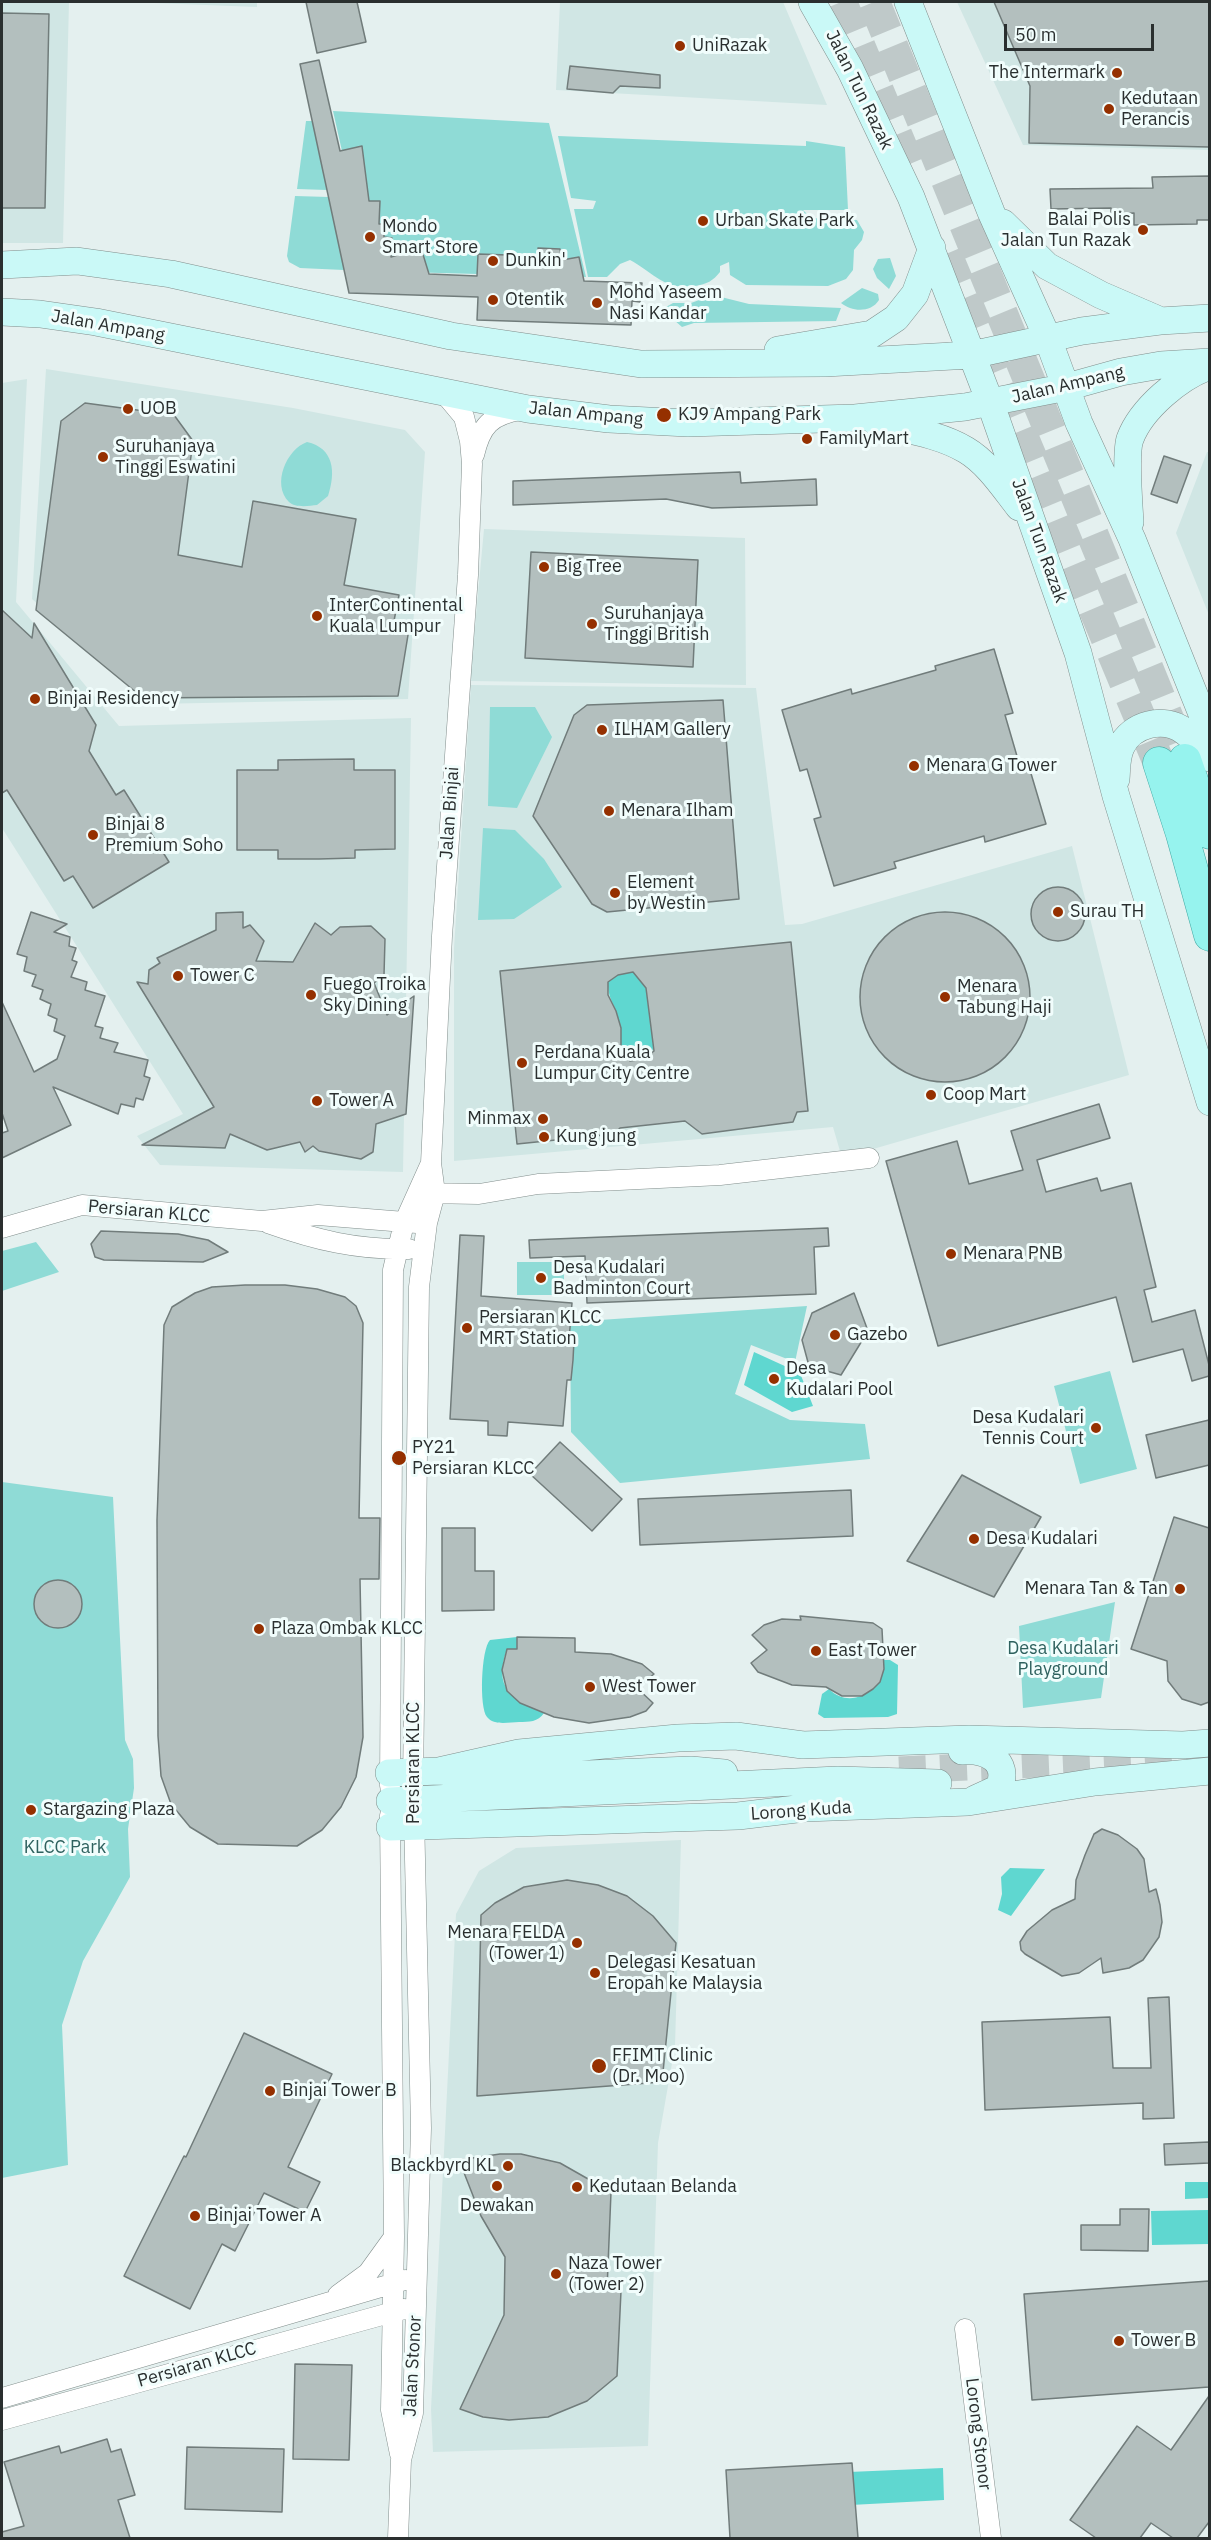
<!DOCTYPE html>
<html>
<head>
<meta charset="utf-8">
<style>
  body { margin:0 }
  #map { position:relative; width:1211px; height:2540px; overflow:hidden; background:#e4f0ef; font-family:"IBM Plex Sans",sans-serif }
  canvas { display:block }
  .frame { position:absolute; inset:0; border:3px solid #2a2f2f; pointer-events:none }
  .scale { position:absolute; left:1004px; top:24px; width:150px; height:27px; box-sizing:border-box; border:3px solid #2a2f2f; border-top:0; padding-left:8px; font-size:18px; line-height:21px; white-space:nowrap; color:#2a2f2f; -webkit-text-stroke:4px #f1fdfc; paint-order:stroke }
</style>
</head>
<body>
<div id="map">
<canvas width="1211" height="2540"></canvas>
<div class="frame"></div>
<div class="scale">50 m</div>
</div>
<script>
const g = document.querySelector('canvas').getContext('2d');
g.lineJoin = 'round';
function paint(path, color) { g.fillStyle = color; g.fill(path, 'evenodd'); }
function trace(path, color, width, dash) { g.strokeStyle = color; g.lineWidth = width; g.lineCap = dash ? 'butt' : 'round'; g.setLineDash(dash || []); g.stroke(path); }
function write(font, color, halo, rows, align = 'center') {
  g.font = font + ' "IBM Plex Sans",sans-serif'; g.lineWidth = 6; g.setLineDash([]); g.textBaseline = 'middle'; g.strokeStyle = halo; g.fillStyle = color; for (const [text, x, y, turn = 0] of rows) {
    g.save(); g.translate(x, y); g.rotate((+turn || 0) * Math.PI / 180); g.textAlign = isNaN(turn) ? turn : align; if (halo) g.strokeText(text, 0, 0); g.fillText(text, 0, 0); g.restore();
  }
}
const built = new Path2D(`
  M2,2H69L63,243H2Z
  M129,2H257V7Z
  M560,2H783L827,105L556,90Z
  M957,2H1209V150L1023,145Z
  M46,369L293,408L405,430L425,452L408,699L152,704L32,599Z
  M27,379L16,602L119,726L411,718L403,1172L160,1165L137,1136L183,1114L2,828V383Z
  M1207,452H1209V615L1176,533Z
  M484,529L745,538L746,685L470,681Z
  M471,685L756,688L785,925L802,924L1072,846L1129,1075L842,1158L833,1127L454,1161V948Z
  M681,1840L675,2046L658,2143L648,2446L433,2452L431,2409L456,1914L479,1871L516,1848Z`);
const green = new Path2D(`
  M333,111L549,123L586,277L369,271Z
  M306,121H313L327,190L297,189Z
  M558,136L806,146V141L845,147L848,210H803L811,218L857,220L864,232L862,240L854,250L853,270L846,279L828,286L746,285L730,275L729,262L720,266V272C713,281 707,284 695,286C666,292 653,272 630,260L620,264L607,277H588L574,209H593L596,201L571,198Z
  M295,196L329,197L344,270L300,268L289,262L287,256Z
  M890,258L896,276L889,289L877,278L873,269L878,259Z
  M862,288L878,294L879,300C871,313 852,312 841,303Z
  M713,295L749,304L841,308L836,321L694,323L682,327L666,313V307L673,303H691Z
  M307,442C334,448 336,472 328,496L317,505C309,506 295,508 289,502C271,484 287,449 307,442Z
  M490,707H535L552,737L517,808L488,806Z
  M483,828L515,830L544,859L562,887L514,919L478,920Z
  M36,1242L59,1272L2,1291V1251Z
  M517,1262H564V1295H517Z
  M807,1306L795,1362L751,1345L735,1394L790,1420L865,1424L870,1459L620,1483L571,1432L570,1322Z
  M1110,1371L1137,1469L1080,1484L1054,1386Z
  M2,1482L113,1497L125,1740L133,1759L134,1788L128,1829L130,1877L83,1961L62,2025L68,2165L2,2178Z
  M1115,1602L1101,1698L1023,1708L1019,1626Z`);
const water = new Path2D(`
  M633,972L646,988L654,1048L644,1059L631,1061L621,1051C620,1038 621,1024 616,1011C611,999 608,995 608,982L618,975Z
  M754,1352L800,1373L813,1406L792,1412L744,1385Z
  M517,1637V1649H507C493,1688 511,1699 544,1713C538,1722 529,1722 519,1722C509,1722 494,1726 487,1717C479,1708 481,1649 490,1640Z
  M883,1660H890L898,1665L897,1714L888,1717L824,1718L818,1714L822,1694L829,1689C852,1712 884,1688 883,1660Z
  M1010,1868L1045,1869L1011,1916L998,1910L1002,1894L1001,1877Z
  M1185,2182H1209V2198L1185,2199Z
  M1209,2210V2244L1152,2245L1151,2211Z
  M943,2468L944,2500L851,2505L849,2472Z`);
const building = new Path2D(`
  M306,2H357L366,42L317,53Z
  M994,2H1209V147L1029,143L1030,86Z
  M2,13L49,14L45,208H2Z
  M319,60L340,151L362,146L369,201H380L379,224H384V237L392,238L391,257L421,248L429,274L477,276L478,254L539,256L538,248L560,249L562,260L579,257L584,281L642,283L640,302L632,301L631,325L477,320L478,297L349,293L300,64Z
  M570,66L660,75V88L620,86L613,93L567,89Z
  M1209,176V220H1197V224L1134,225V213L1111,214V208L1051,209L1050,189L1153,188L1152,177Z
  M85,403L174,415L193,441L178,555L242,567L253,501L356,519L344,585L399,595L393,626L409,629L398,696L143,698L36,610L61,421Z
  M1164,456L1191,465L1177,503L1151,494Z
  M740,472L741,483L816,479L817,505L712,508L666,499L513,505V481Z
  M531,552L698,560L693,667L525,658Z
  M2,610L32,638L34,623L96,725L89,751L116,795L124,790L169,862L93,908L73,876L64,881L7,790L2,793Z
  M994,649L1013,713L1005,715L1019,763L1027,760L1046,824L985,842L984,836L894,862L896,868L834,886L814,819L821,817L807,769L800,771L782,710L851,689L852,694L936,670L935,666Z
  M723,700L739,899L607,912L592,904L533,816L574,715L587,705Z
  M354,759V770H395V849L355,850V858L319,859H278V850H237V770H278V760Z
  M1031 914a27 27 0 1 1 54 0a27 27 0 1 1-54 0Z
  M31,912L67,924L54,932L70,937L69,946L76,948L72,960L77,962L71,977L87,982L85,990L105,996L95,1026L103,1028L100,1038L118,1043L114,1052L148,1060L144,1076L150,1078L143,1100L136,1098L134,1107L121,1104L118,1114L53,1087L71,1125L2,1158V1133L8,1131L2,1113V1002L34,1072L57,1059L65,1036L54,1031L57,1019L48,1015L51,1004L40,999L43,990L32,986L36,975L24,971L27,957L17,954Z
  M243,912V928L250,925L264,941L256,961L293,962L315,923L331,935L340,927L371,926L385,939L384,975L374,983L387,1015L414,996L406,1114L376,1124L373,1152L361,1159L319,1151L313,1146L305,1152L300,1142L267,1150L230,1134L225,1148L142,1145L214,1107L137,982L148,984L149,970L160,963L157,958L216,930V913Z
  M860 997a85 85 0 1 1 170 0a85 85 0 1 1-170 0Z
  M791,942L808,1111L797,1112L793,1122L702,1134L685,1121L620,1128L614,1134L517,1144L500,971ZM633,972L646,988L654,1051L644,1059L630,1061L621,1051V1028L616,1011L608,995V982L618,975Z
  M1099,1104L1110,1138L1037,1160L1046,1192L1097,1178L1101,1191L1131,1183L1156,1287L1144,1290L1152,1322L1195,1310L1209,1365V1376L1192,1381L1183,1349L1133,1362L1116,1297L938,1346L886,1161L957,1141L969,1184L1023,1170L1011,1131Z
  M828,1228L829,1246L814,1247L816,1294L587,1303L585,1256L530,1258L529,1240Z
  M101,1231L178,1234L208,1240L228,1252L203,1262L104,1260L95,1257L91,1244Z
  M460,1235L484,1236L481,1296L572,1303L569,1340H574L573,1360L571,1380H567L563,1426L508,1422L507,1436L488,1435V1421L450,1419Z
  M245,1285H285L317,1289L345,1297L356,1306L363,1323L359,1518H380L379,1579H360L363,1737L356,1777L341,1807L322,1830L297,1846L218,1844L190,1827L171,1804L161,1776L158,1736L157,1520L164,1325L172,1307L195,1293L212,1287Z
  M854,1293L868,1331L841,1375L809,1366L802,1340L812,1313Z
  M1209,1420V1465L1156,1478L1146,1435Z
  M560,1442L622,1499L592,1531L530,1474Z
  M962,1475L1041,1517L994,1597L907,1561Z
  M851,1490L853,1536L640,1545L638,1499Z
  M1174,1517L1209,1528V1702L1201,1705L1182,1699L1168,1681L1167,1661L1131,1649Z
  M442,1528H475V1571H494V1610L442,1611Z
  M34 1604a24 24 0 1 1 48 0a24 24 0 1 1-48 0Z
  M800,1616L873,1623L882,1629L884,1669L880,1682L873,1689L862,1696H842L826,1687L792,1685L758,1672L751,1663L767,1650L752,1635L764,1625L782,1619L801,1620Z
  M517,1637L575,1638V1652L611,1654L642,1664L654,1674L637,1688L653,1703L646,1711L630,1717L589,1723L554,1717L520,1703L507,1691L502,1670L507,1649H517Z
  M1102,1829L1118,1835L1137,1849L1144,1859L1149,1892L1156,1889L1160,1905L1162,1922L1159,1937L1143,1960L1129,1968L1103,1973L1101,1958L1079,1973L1062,1976L1025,1954L1021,1950L1020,1942L1027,1931L1052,1910L1075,1899L1076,1880L1085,1855L1094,1834Z
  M567,1880L598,1885L627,1896L653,1916L676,1943L662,2082L477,2096L481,1915L495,1903L524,1887Z
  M1169,1997L1174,2118L1143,2119V2103L985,2110L982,2022L1110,2017L1113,2068H1151L1148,1998Z
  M244,2033L332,2074L288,2167L320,2182L305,2212L264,2193L235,2251L222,2244L190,2309L124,2276L184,2156L186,2157Z
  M1209,2142V2163L1165,2165L1164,2144Z
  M500,2154H521L560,2163L611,2192L607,2290L621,2291L617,2376L587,2401L548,2417L509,2420L483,2417L460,2409L504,2315L505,2257L481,2216L459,2160Z
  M1120,2209H1149L1148,2251L1081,2250V2225H1120Z
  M1209,2281V2387L1032,2400L1024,2294Z
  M295,2364L352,2365L349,2460L293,2459Z
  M1209,2396V2522L1197,2538H1173L1151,2523L1140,2538H1096L1070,2520L1137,2426L1171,2450Z
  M107,2439L111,2452L121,2449L135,2495L118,2500L130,2538H2V2532L24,2526L4,2462L59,2446L61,2453Z
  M187,2447L284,2449L282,2512L185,2509Z
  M852,2463L858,2538H730L726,2470Z`);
const secondaryTunnel = new Path2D(`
  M899,1770L1179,1758L1210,1754`);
const primaryTunnel = new Path2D(`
  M841,2L913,175
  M874,2L1185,760
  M946,254L1159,763`);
const street = new Path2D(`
  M474,455C481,425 491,415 521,410
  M424,1193L479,1194L538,1184L720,1175L869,1158
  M268,1223C316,1240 357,1250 409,1249
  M2,1228L82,1205L262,1221L318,1215L417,1223
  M413,1785L419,1287L427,1223L435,1193L431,1163L442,936L468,575L472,464L470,441L464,417L444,393
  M390,1786L393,1270L404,1223L431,1163
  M390,1815L394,2237L391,2410L400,2454
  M338,2295L368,2273L394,2237
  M965,2329L991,2538
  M2,2398L405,2280
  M2,2420L404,2309
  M398,2538L401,2460L413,2413L421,2128L414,1814`);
const secondary = new Path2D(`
  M812,2L850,69L911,197L990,402L1078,653L1116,796L1210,1102
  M908,2L991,212L1048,339L1079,423L1132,539L1210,734
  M1003,223L1047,266L1101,295L1159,320
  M2,265L77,261L171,274L451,336L641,364L825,363L971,355L1082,331L1160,321L1210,318
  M2,312L40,314L96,322L528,409L609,419L688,423L855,418L965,407L1067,387L1121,372L1161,365L1210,362
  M778,350L872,334L896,318L915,294L932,248
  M877,423C907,430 939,434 966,450C988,463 1004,488 1019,507
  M1130,522C1129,506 1125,453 1130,439C1141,409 1180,376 1210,366
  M1116,779C1117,768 1116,758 1121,747C1131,724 1164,716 1184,731C1194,738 1202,749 1210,758
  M962,1751C985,1749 1011,1760 999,1788L975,1799
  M439,1771L519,1753L678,1738L736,1736L803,1745L969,1739L1183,1745L1210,1743
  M389,1773L439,1771L511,1777L691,1770L724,1773
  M390,1801L838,1780L938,1783
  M390,1827L738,1816L805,1808L968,1802L1095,1782L1210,1771`);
const primary = new Path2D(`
  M1185,760L1210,833
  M1159,763L1182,834L1210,935`);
const markers = [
  [680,46,6,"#953000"],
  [1117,73,6,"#953000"],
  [1109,109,6,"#953000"],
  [703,221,6,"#953000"],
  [1143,230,6,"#953000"],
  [370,237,6,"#953000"],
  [493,261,6,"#953000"],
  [493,300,6,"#953000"],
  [597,303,6,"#953000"],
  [128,409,6,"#953000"],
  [664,415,8,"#953000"],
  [807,439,6,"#953000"],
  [103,457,6,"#953000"],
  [544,567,6,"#953000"],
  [317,616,6,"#953000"],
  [592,624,6,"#953000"],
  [35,699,6,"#953000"],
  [602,730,6,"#953000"],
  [914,766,6,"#953000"],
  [609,811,6,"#953000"],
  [93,835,6,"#953000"],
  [615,893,6,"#953000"],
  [1058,912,6,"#953000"],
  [178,976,6,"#953000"],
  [311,995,6,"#953000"],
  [945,997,6,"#953000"],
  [522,1063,6,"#953000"],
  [931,1095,6,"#953000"],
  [317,1101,6,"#953000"],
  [543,1119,6,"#953000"],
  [544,1137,6,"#953000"],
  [951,1254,6,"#953000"],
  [541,1278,6,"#953000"],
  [467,1328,6,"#953000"],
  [835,1335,6,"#953000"],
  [774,1379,6,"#953000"],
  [1096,1428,6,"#953000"],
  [399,1458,8,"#953000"],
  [974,1539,6,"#953000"],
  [1180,1589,6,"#953000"],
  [259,1629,6,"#953000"],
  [816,1651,6,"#953000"],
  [590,1687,6,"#953000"],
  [31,1810,6,"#953000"],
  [577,1943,6,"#953000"],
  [595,1973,6,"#953000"],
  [599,2066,8,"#953000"],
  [270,2091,6,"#953000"],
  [508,2166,6,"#953000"],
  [497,2186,6,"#953000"],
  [577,2187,6,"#953000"],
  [195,2216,6,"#953000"],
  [556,2274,6,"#953000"],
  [1119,2341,6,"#953000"]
];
const poiNames = [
  ["UniRazak",692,46],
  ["The Intermark",1105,73,"right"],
  ["Kedutaan",1121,99],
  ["Perancis",1121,120],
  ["Balai Polis",1131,220,"right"],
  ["Jalan Tun Razak",1131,241,"right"],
  ["Urban Skate Park",715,221],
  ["Mondo",382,227],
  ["Smart Store",382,248],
  ["Dunkin'",505,261],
  ["Mohd Yaseem",609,293],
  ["Nasi Kandar",609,314],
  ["Otentik",505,300],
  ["UOB",140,409],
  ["KJ9 Ampang Park",678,415],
  ["FamilyMart",819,439],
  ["Suruhanjaya",115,447],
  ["Tinggi Eswatini",115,468],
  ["Big Tree",556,567],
  ["InterContinental",329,606],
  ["Kuala Lumpur",329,627],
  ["Suruhanjaya",604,614],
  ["Tinggi British",604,635],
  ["Binjai Residency",47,699],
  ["ILHAM Gallery",614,730],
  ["Menara G Tower",926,766],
  ["Menara Ilham",621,811],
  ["Binjai 8",105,825],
  ["Premium Soho",105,846],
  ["Element",627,883],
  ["by Westin",627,904],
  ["Surau TH",1070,912],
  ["Tower C",190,976],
  ["Fuego Troika",323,985],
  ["Sky Dining",323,1006],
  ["Menara",957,987],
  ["Tabung Haji",957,1008],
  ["Perdana Kuala",534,1053],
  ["Lumpur City Centre",534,1074],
  ["Coop Mart",943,1095],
  ["Tower A",329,1101],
  ["Minmax",531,1119,"right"],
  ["Kung jung",556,1137],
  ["Menara PNB",963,1254],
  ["Desa Kudalari",553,1268],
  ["Badminton Court",553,1289],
  ["Persiaran KLCC",479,1318],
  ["MRT Station",479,1339],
  ["Gazebo",847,1335],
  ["Desa",786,1369],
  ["Kudalari Pool",786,1390],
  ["Desa Kudalari",1084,1418,"right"],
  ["Tennis Court",1084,1439,"right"],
  ["PY21",412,1448],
  ["Persiaran KLCC",412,1469],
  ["Desa Kudalari",986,1539],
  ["Menara Tan & Tan",1168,1589,"right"],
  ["Plaza Ombak KLCC",271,1629],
  ["East Tower",828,1651],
  ["West Tower",602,1687],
  ["Stargazing Plaza",43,1810],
  ["Menara FELDA",565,1933,"right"],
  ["(Tower 1)",565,1954,"right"],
  ["Delegasi Kesatuan",607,1963],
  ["Eropah ke Malaysia",607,1984],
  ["FFIMT Clinic",612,2056],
  ["(Dr. Moo)",612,2077],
  ["Binjai Tower B",282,2091],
  ["Blackbyrd KL",496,2166,"right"],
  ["Kedutaan Belanda",589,2187],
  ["Dewakan",497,2206,"center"],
  ["Binjai Tower A",207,2216],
  ["Naza Tower",568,2264],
  ["(Tower 2)",568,2285],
  ["Tower B",1131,2341]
];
const streetNames = [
  ["Jalan Tun Razak",859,90,64],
  ["Jalan Ampang",108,326,10],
  ["Jalan Ampang",1068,385,-13],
  ["Jalan Ampang",586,414,6],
  ["Jalan Tun Razak",1039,541,70],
  ["Jalan Binjai",450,813,-86],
  ["Persiaran KLCC",149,1212,5],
  ["Persiaran KLCC",414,1763,-90],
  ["Lorong Kuda",801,1811,-4],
  ["Persiaran KLCC",197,2365,-16],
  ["Jalan Stonor",413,2366,-87],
  ["Lorong Stonor",978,2434,83]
];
const parkNames = [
  ["Desa Kudalari",1063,1649],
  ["Playground",1063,1670],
  ["KLCC Park",65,1848]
];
paint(built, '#d0e6e4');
paint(green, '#8fdbd6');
paint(water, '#5fd7d0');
paint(building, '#b3bfbe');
trace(building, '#717c7b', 1.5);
trace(secondaryTunnel, '#bfc9c9', 27, [27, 14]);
trace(primaryTunnel, '#bfc9c9', 32, [32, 16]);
trace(street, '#828e8c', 21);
trace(secondary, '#828e8c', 28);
trace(primary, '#43a9a4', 33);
trace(street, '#fff', 20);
trace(secondary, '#caf9f7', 27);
trace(primary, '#96f3ee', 32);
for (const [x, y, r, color] of markers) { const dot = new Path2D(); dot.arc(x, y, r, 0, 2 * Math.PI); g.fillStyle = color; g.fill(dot); trace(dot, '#f1fdfc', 2); }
write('18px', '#2a2f2f', '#f1fdfc', poiNames, 'left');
write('18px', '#2a2f2f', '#f1fdfc', streetNames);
write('18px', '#2e615e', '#f1fdfc', parkNames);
</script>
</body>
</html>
